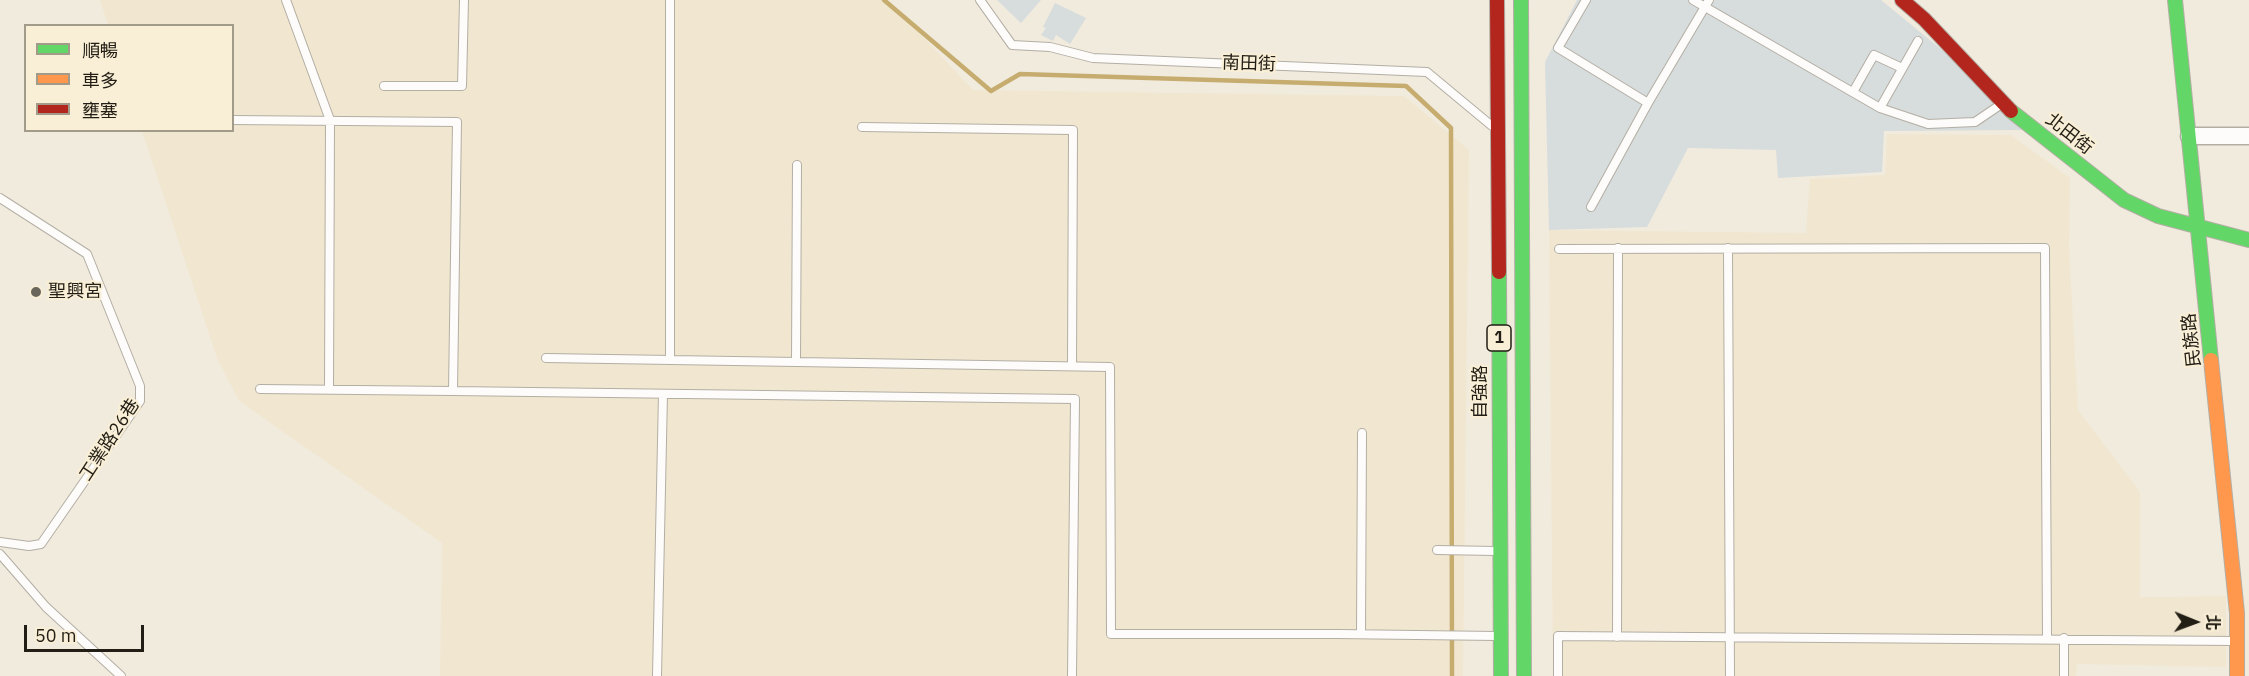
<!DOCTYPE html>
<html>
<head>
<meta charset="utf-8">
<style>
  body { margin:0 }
  #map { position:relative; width:2249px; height:676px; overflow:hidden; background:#f1ebde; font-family:"IBM Plex Sans","Noto Sans TC",sans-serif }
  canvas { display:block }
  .legend { position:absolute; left:24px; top:24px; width:210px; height:108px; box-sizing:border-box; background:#f9eed6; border:2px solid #a39b89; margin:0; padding:8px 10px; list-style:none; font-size:18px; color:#221e15 }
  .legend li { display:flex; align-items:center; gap:12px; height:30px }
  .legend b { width:30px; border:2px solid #a39b89 }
  .north { position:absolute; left:2165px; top:592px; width:60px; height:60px; -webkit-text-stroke:4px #f9eed6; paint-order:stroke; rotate:91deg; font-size:16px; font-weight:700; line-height:24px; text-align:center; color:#221e15 }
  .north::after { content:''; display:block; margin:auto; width:21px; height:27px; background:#221e15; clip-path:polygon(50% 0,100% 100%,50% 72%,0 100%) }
  .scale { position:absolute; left:24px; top:625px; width:120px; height:27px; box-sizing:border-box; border:3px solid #221e15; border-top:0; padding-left:8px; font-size:18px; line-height:21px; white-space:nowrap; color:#221e15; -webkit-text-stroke:4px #f9eed6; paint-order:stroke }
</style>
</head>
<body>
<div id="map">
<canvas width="2249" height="676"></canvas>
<ul class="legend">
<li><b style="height:8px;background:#63d668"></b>順暢</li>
<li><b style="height:8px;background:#ff974d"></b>車多</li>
<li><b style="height:8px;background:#b3261e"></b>壅塞</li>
</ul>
<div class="north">北</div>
<div class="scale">50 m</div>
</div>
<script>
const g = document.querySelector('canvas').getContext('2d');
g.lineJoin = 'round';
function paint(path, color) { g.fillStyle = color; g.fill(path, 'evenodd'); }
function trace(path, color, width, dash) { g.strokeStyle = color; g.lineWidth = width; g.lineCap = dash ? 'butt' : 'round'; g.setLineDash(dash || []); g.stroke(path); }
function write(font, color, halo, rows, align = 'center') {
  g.font = font + ' "IBM Plex Sans","Noto Sans TC",sans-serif'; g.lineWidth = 4.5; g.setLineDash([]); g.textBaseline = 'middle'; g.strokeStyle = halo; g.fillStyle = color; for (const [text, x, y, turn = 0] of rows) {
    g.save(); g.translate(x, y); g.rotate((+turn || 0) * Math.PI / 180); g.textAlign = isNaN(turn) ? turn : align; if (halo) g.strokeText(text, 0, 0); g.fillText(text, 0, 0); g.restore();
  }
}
const built = new Path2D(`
  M100,0H888L973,90L1404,96L1469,150L1463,676H440L442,543L239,401L217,358L142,131L232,130V26L108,25Z
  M1887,134L2011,135L2070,178L2069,247L2078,410L2140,492V597L2226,596V667L2077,664L2076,676H1553L1549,230L1806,233L1810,179L1885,175Z`);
const stream = new Path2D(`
  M884,0L991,91L1020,74L1406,86L1451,128L1452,676`);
const building = new Path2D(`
  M997,0H1041L1021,23Z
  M1577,0H1881L1947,54L2022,130L1884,131L1882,172L1778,178L1776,150L1688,148L1647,227L1549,230L1545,62Z
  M1055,3L1086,18L1070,44L1056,35L1053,41L1041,35L1046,28L1043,27Z`);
const lane = new Path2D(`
  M286,0L330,120L329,388
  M670,0V359
  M980,0L1012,45L1050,47L1093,58L1427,72L1492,126
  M1586,0L1558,48L1648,103
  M1693,0L1880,108L1928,124L1975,122L2003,103
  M384,86H462L464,0
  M1853,92L1874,55L1902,68
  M1880,108L1918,41
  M232,120L457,122L453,391L1075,399L1072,676
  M862,127L1073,130L1072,366
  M0,198L87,254L140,386V401L41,544L29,546L0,542
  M1591,207L1648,103L1709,0
  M1728,248L1730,676
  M1559,249L2045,248L2047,638
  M546,358L1110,367L1111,634H1337L1497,636
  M796,361L797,165
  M260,389L453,391
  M1437,550L1496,551
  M0,554L46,607L121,676
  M1361,634L1362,433
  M1617,637L1618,248
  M657,676L663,394
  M1558,676V636L2236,641
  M2064,676V638`);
const street = new Path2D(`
  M2189,136H2249`);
const fast = new Path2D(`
  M1521,0L1524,676
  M2175,0L2211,360
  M2011,111L2124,200L2158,216L2249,240
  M1499,272L1501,676`);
const slow = new Path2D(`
  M2211,360L2237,613V676`);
const jam = new Path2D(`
  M1497,0L1499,272
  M1902,0L1924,19L2011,111`);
const markers = [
  [36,292,6,"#6a665b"]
];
const shields = [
  [1499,338,24]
];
const shieldNames = [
  ["1",1499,338]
];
const streetNames = [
  ["南田街",1249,64,2],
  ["北田街",2069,134,38],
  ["民族路",2192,340,-96],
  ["自強路",1481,392,-90],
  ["工業路26巷",110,440,-57]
];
const poiNames = [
  ["聖興宮",48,292]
];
paint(built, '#f1e7d0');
trace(stream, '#c6ad6f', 4.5);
paint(building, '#d7dcdd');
trace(lane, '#b3aea4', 10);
trace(street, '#b3aea4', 19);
trace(fast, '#b3aea4', 16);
trace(slow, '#b3aea4', 16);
trace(jam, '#b3aea4', 16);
trace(lane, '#fdfcfa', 8);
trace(street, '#fdfcfa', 16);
trace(fast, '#63d668', 14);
trace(slow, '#ff974d', 14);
trace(jam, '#b3261e', 14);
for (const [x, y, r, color] of markers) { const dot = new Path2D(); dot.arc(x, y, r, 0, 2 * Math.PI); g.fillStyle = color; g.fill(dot); trace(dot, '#f9eed6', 2); }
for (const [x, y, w] of shields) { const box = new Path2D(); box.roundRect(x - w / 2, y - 13, w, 26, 4.5); g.fillStyle = '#f9eed6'; g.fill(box); trace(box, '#221e15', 1.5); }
write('bold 16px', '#221e15', null, shieldNames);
write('18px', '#221e15', '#f9eed6', streetNames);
write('18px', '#221e15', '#f9eed6', poiNames, 'left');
</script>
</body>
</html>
